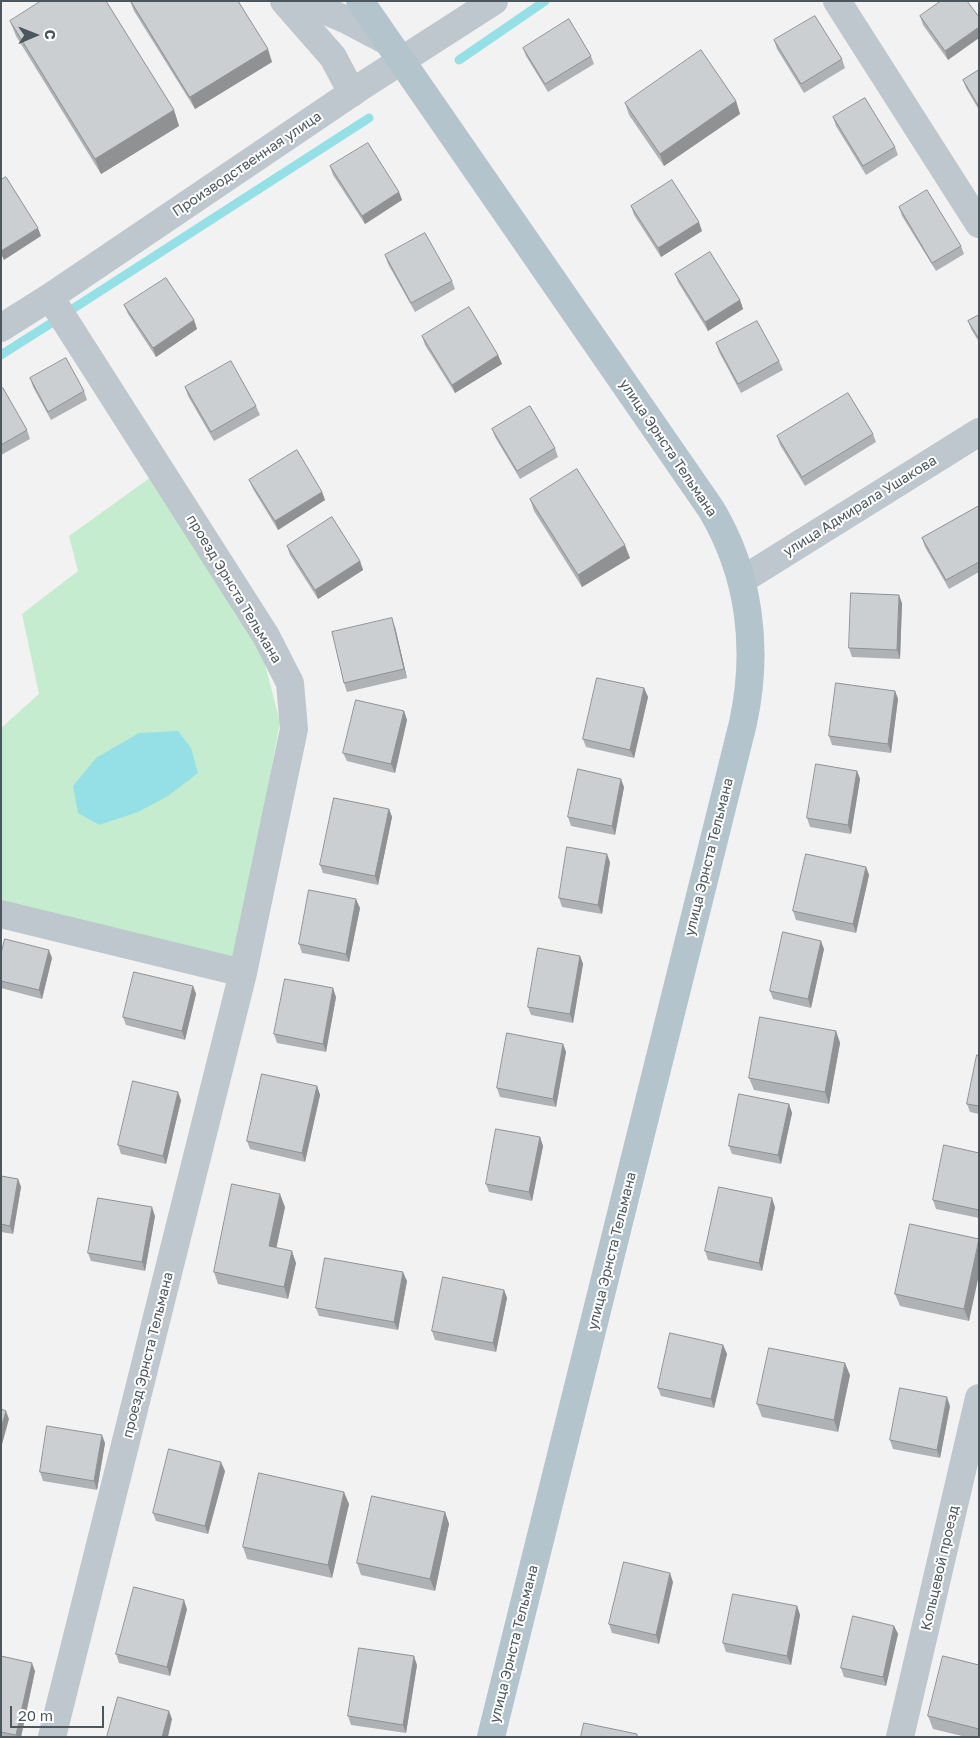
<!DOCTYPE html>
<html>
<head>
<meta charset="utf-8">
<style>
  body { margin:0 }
  #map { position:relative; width:980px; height:1738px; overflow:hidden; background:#f3f2f2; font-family:"Golos Text",sans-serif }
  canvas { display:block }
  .frame { position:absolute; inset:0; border:2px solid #4b575d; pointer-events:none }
  .north { position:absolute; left:10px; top:10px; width:50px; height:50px; -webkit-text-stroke:4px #fff; paint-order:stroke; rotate:89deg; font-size:14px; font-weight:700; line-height:20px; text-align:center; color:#4b575d }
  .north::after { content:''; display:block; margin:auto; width:18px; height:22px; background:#4b575d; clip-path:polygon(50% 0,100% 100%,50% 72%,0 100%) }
  .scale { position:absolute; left:10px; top:1706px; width:94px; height:22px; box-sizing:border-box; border:2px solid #4b575d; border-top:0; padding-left:6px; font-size:15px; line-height:18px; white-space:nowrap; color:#4b575d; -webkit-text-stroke:4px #fff; paint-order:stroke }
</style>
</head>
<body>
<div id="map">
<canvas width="980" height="1738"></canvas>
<div class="frame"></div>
<div class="north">С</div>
<div class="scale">20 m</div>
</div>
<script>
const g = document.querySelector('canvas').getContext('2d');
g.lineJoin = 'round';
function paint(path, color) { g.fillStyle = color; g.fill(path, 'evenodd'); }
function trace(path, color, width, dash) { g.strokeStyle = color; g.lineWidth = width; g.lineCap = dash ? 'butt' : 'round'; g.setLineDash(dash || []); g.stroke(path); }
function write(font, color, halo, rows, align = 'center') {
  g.font = font + ' "Golos Text",sans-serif'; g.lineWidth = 4; g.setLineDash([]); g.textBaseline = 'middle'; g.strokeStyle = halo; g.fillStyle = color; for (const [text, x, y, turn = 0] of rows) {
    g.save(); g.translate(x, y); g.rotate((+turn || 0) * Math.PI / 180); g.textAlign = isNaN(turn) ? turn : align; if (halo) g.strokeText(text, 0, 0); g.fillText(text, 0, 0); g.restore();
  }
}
const green = new Path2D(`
  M151,477L260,645L280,722L236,959L1,906V728L39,694L22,614L78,571L69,536Z`);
const water = new Path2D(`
  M178,731L191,748L198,773L168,796L138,812L99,825L78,813L73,786L96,758L139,733Z`);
const stream = new Path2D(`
  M459,60L545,1
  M74,308L369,118
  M1,355L53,322`);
const minor = new Path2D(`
  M284,1L333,57L352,93
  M303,1L349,21L387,41
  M837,1L979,224
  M50,297L266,636L290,683L294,729L243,973L52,1737
  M1,328L50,297L365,84L494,1
  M742,580L979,432
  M1,914L243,973
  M900,1737L979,1398`);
const major = new Path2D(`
  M360,1L711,509C750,574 759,649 743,723L491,1737`);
const wall = new Path2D(`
  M130,1H238L272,62L195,109L134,11Z
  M920,16L979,17L948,60L923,25Z
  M10,21L174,110L179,126L101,174L16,36Z
  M774,40L842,59L845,68L804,93L777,49Z
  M523,48L591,56L594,64L548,92L526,56Z
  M979,70V110L966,88L963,80Z
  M736,101L740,114L664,166L629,115L625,103Z
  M833,117L895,147L898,155L866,175L836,126Z
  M330,166L399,192L402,200L365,224L333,175Z
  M631,206L702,231L661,257L634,215Z
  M899,207L961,246L964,254L936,271L902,216Z
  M385,255L452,281L455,289L415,312L388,264Z
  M675,274L740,300L743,309L708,331L678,282Z
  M124,305L194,320L197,329L156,357L128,314Z
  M979,315V342L971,329L968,321Z
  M422,336L498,355L502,364L455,393L425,345Z
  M716,343L779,361L783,370L741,393L719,352Z
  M30,378L84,391L87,400L51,420L33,387Z
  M185,387L256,406L260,415L214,441L188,396Z
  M1,389L27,430L30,439L1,455Z
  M492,429L555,448L558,457L520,479L495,437Z
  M873,434L876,442L805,486L780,445L777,436Z
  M249,480L322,492L325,500L278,530L253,489Z
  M530,499L630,558L582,587L534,511Z
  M979,506V572L949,589L925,547L922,538Z
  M287,546L360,561L363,570L318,599L290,555Z
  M902,603L900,659L852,657L849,648Z
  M395,627L407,678L347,692L344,683Z
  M644,688L648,697L634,758L586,747L583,739Z
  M895,691L898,699L891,753L832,745L829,736Z
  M404,711L407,720L395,773L347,761L343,753Z
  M857,771L860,779L851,834L810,827L807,818Z
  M624,787L615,835L571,826L568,817Z
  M389,809L392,817L378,885L323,873L320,865Z
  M610,862L602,914L562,907L559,898Z
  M866,867L869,875L856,933L796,920L793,911Z
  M360,908L349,962L302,953L299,944Z
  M824,949L811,1008L773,999L770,991Z
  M1,954L52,958L42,999L1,988Z
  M580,956L583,964L573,1023L531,1015L528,1007Z
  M193,986L196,994L185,1040L126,1025L123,1017Z
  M336,997L326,1052L277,1043L274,1034Z
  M836,1031L840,1043L829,1104L754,1090L749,1078Z
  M563,1044L566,1052L556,1107L500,1097L497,1088Z
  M979,1055V1114L970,1112L967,1104Z
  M317,1086L320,1095L305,1162L250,1149L247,1141Z
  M181,1100L166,1164L121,1154L118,1145Z
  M789,1104L792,1113L781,1164L732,1154L729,1146Z
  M540,1137L543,1146L532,1201L489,1192L486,1184Z
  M979,1153V1218L936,1209L933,1200Z
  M1,1176L18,1179L21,1187L13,1234L1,1232Z
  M285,1207L276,1248L296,1263L288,1299L218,1284L214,1272Z
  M775,1207L762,1271L708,1260L705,1251Z
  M155,1216L145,1271L91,1261L88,1253Z
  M979,1239L969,1321L900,1306L895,1294Z
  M407,1281L398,1330L319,1316L316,1308Z
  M504,1290L507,1298L496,1352L435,1340L432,1331Z
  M723,1345L727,1354L714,1408L661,1396L658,1388Z
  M850,1375L838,1432L762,1417L757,1404Z
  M950,1406L940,1458L893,1449L890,1440Z
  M105,1443L97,1490L43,1481L40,1472Z
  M225,1471L208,1534L156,1521L153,1513Z
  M349,1504L332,1578L247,1559L243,1547Z
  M445,1512L449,1524L435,1591L361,1575L357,1563Z
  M673,1582L659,1644L612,1633L609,1624Z
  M797,1606L800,1615L791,1665L726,1652L723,1643Z
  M187,1609L170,1676L119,1663L116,1654Z
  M894,1626L898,1634L886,1686L844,1677L841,1668Z
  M1,1656L35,1671L21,1737H1Z
  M417,1665L406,1733L351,1725L348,1716Z
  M979,1665V1737H966L933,1729L928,1716Z`);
const shadedWall = new Path2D(`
  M979,27V38L948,60L945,51Z
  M268,49L272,62L195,109L190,97Z
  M736,101L740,114L664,166L660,154Z
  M174,110L179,126L101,174L95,159Z
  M399,192L402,200L365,224L362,216Z
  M699,222L702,231L661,257L658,248Z
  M38,228L41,236L4,260L1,254V251Z
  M740,300L743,309L708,331L705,322Z
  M194,320L197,329L156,357L153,348Z
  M498,355L502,364L455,393L452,385Z
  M322,492L325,500L278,530L275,521Z
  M625,545L630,558L582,587L578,575Z
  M360,561L363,570L318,599L315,590Z
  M899,595L902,603L900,659L897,650Z
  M392,618L395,627L407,678L404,669Z
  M644,688L648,697L634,758L630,750Z
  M895,691L898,699L891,753L888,744Z
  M404,711L407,720L395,773L391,764Z
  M857,771L860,779L851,834L848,825Z
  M621,779L624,787L615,835L612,826Z
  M389,809L392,817L378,885L375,876Z
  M607,854L610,862L602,914L598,905Z
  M866,867L869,875L856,933L853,924Z
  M356,899L360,908L349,962L346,954Z
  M821,941L824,949L811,1008L808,999Z
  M49,950L52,958L42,999L39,990Z
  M580,956L583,964L573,1023L570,1014Z
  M193,986L196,994L185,1040L182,1031Z
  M333,988L336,997L326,1052L323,1044Z
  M836,1031L840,1043L829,1104L825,1092Z
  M563,1044L566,1052L556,1107L553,1099Z
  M317,1086L320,1095L305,1162L302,1153Z
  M178,1092L181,1100L166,1164L163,1156Z
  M789,1104L792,1113L781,1164L778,1155Z
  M540,1137L543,1146L532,1201L529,1192Z
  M18,1179L21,1187L13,1234L10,1226Z
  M280,1194L285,1207L274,1259L269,1246Z
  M772,1198L775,1207L762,1271L759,1263Z
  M152,1207L155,1216L145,1271L142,1262Z
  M979,1241V1275L969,1321L964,1309Z
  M292,1251L296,1263L288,1299L284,1287Z
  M403,1272L407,1281L398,1330L394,1322Z
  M504,1290L507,1298L496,1352L493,1343Z
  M723,1345L727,1354L714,1408L711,1399Z
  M845,1363L850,1375L838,1432L834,1420Z
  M947,1397L950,1406L940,1458L937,1450Z
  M6,1411L9,1419L1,1448V1428Z
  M102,1435L105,1443L97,1490L94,1481Z
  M221,1462L225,1471L208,1534L205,1526Z
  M344,1492L349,1504L332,1578L328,1565Z
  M445,1512L449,1524L435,1591L430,1579Z
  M670,1573L673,1582L659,1644L656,1635Z
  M184,1600L187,1609L170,1676L167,1667Z
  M797,1606L800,1615L791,1665L787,1656Z
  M894,1626L898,1634L886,1686L883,1677Z
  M414,1656L417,1665L406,1733L403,1725Z
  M32,1663L35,1671L21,1737H17L16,1735Z
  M169,1711L172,1719L168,1737H162Z`);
const building = new Path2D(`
  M41,1H106L174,110L95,159L10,21Z
  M131,1H238L268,49L190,97Z
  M941,1H967L979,17V27L945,51L920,16Z
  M815,16L842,59L801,84L774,40Z
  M569,19L591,56L545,84L523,48Z
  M701,50L736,101L660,154L625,103Z
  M979,70V107L963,80Z
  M865,98L895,147L863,166L833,117Z
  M368,143L399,192L362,216L330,166Z
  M6,177L38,228L1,251V180Z
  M672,180L699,222L658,248L631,206Z
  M927,190L961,246L932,263L899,207Z
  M425,233L452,281L411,303L385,255Z
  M710,252L740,300L705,322L675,274Z
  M166,278L194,320L153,348L124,305Z
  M469,307L498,355L452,385L422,336Z
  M979,315V339L968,321Z
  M757,321L779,361L738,384L716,343Z
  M66,358L84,391L48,412L30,378Z
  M231,361L256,406L211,432L185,387Z
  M3,388L27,430L1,445V389Z
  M848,393L873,434L802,477L777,436Z
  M530,406L555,448L517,471L492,429Z
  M297,450L322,492L275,521L249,480Z
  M577,469L625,545L578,575L530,499Z
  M979,506V562L946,580L922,538Z
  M332,517L360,561L315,590L287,546Z
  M851,593L899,595L897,650L849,648Z
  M392,618L404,669L344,683L332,632Z
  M597,678L644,688L630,750L583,739Z
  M836,683L895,691L888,744L829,736Z
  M356,700L404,711L391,764L343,753Z
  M816,764L857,771L848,825L807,818Z
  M578,769L621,779L612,826L568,817Z
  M334,798L389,809L375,876L320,865Z
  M567,847L607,854L598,905L559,898Z
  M806,854L866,867L853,924L793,911Z
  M309,890L356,899L346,954L299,944Z
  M783,932L821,941L808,999L770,991Z
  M5,939L49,950L39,990L1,981V954Z
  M538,948L580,956L570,1014L528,1007Z
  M134,972L193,986L182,1031L123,1017Z
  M285,979L333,988L323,1044L274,1034Z
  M760,1017L836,1031L825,1092L749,1078Z
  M507,1033L563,1044L553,1099L497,1088Z
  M977,1055H979V1106L967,1104Z
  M262,1074L317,1086L302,1153L247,1141Z
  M133,1081L178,1092L163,1156L118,1145Z
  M739,1094L789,1104L778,1155L729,1146Z
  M496,1129L540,1137L529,1192L486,1184Z
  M944,1145L979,1153V1210L933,1200Z
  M1,1176L18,1179L10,1226L1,1224Z
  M232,1184L280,1194L269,1246L292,1251L284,1287L214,1272Z
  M719,1187L772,1198L759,1263L705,1251Z
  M98,1198L152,1207L142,1262L88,1253Z
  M910,1224L979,1239L964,1309L895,1294Z
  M325,1258L403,1272L394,1322L316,1308Z
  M443,1277L504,1290L493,1343L432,1331Z
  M670,1333L723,1345L711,1399L658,1388Z
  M769,1348L845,1363L834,1420L757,1404Z
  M900,1388L947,1397L937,1450L890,1440Z
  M1,1409L6,1411L1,1428Z
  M47,1426L102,1435L94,1481L40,1472Z
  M169,1449L221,1462L205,1526L153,1513Z
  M259,1473L344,1492L328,1565L243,1547Z
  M372,1496L445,1512L430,1579L357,1563Z
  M624,1562L670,1573L656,1635L609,1624Z
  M134,1587L184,1600L167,1667L116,1654Z
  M733,1594L797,1606L787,1656L723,1643Z
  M853,1616L894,1626L883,1677L841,1668Z
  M359,1648L414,1656L403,1725L348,1716Z
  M1,1656L32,1663L16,1735L1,1732Z
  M943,1656L979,1665V1729L928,1716Z
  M118,1697L169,1711L162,1737H107Z
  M584,1723L637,1734V1737H581Z`);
const streetNames = [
  ["Производственная улица",247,164,-34],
  ["улица Эрнста Тельмана",668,448,56],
  ["улица Адмирала Ушакова",860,506,-32],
  ["проезд Эрнста Тельмана",234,589,59],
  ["улица Эрнста Тельмана",709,857,-76],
  ["улица Эрнста Тельмана",612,1251,-76],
  ["проезд Эрнста Тельмана",148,1355,-76],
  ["Кольцевой проезд",940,1568,-77],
  ["улица Эрнста Тельмана",514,1644,-76]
];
paint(green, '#c5ecce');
paint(water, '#95e0e6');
trace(stream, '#95e0e6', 9);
trace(minor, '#bec7cd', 28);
trace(major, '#b4c4cd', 28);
paint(wall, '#afb2b5');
paint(shadedWall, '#8f9193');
paint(building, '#cccfd2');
trace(building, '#8f9193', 1);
write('14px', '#4b575d', '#fff', streetNames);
</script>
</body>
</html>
